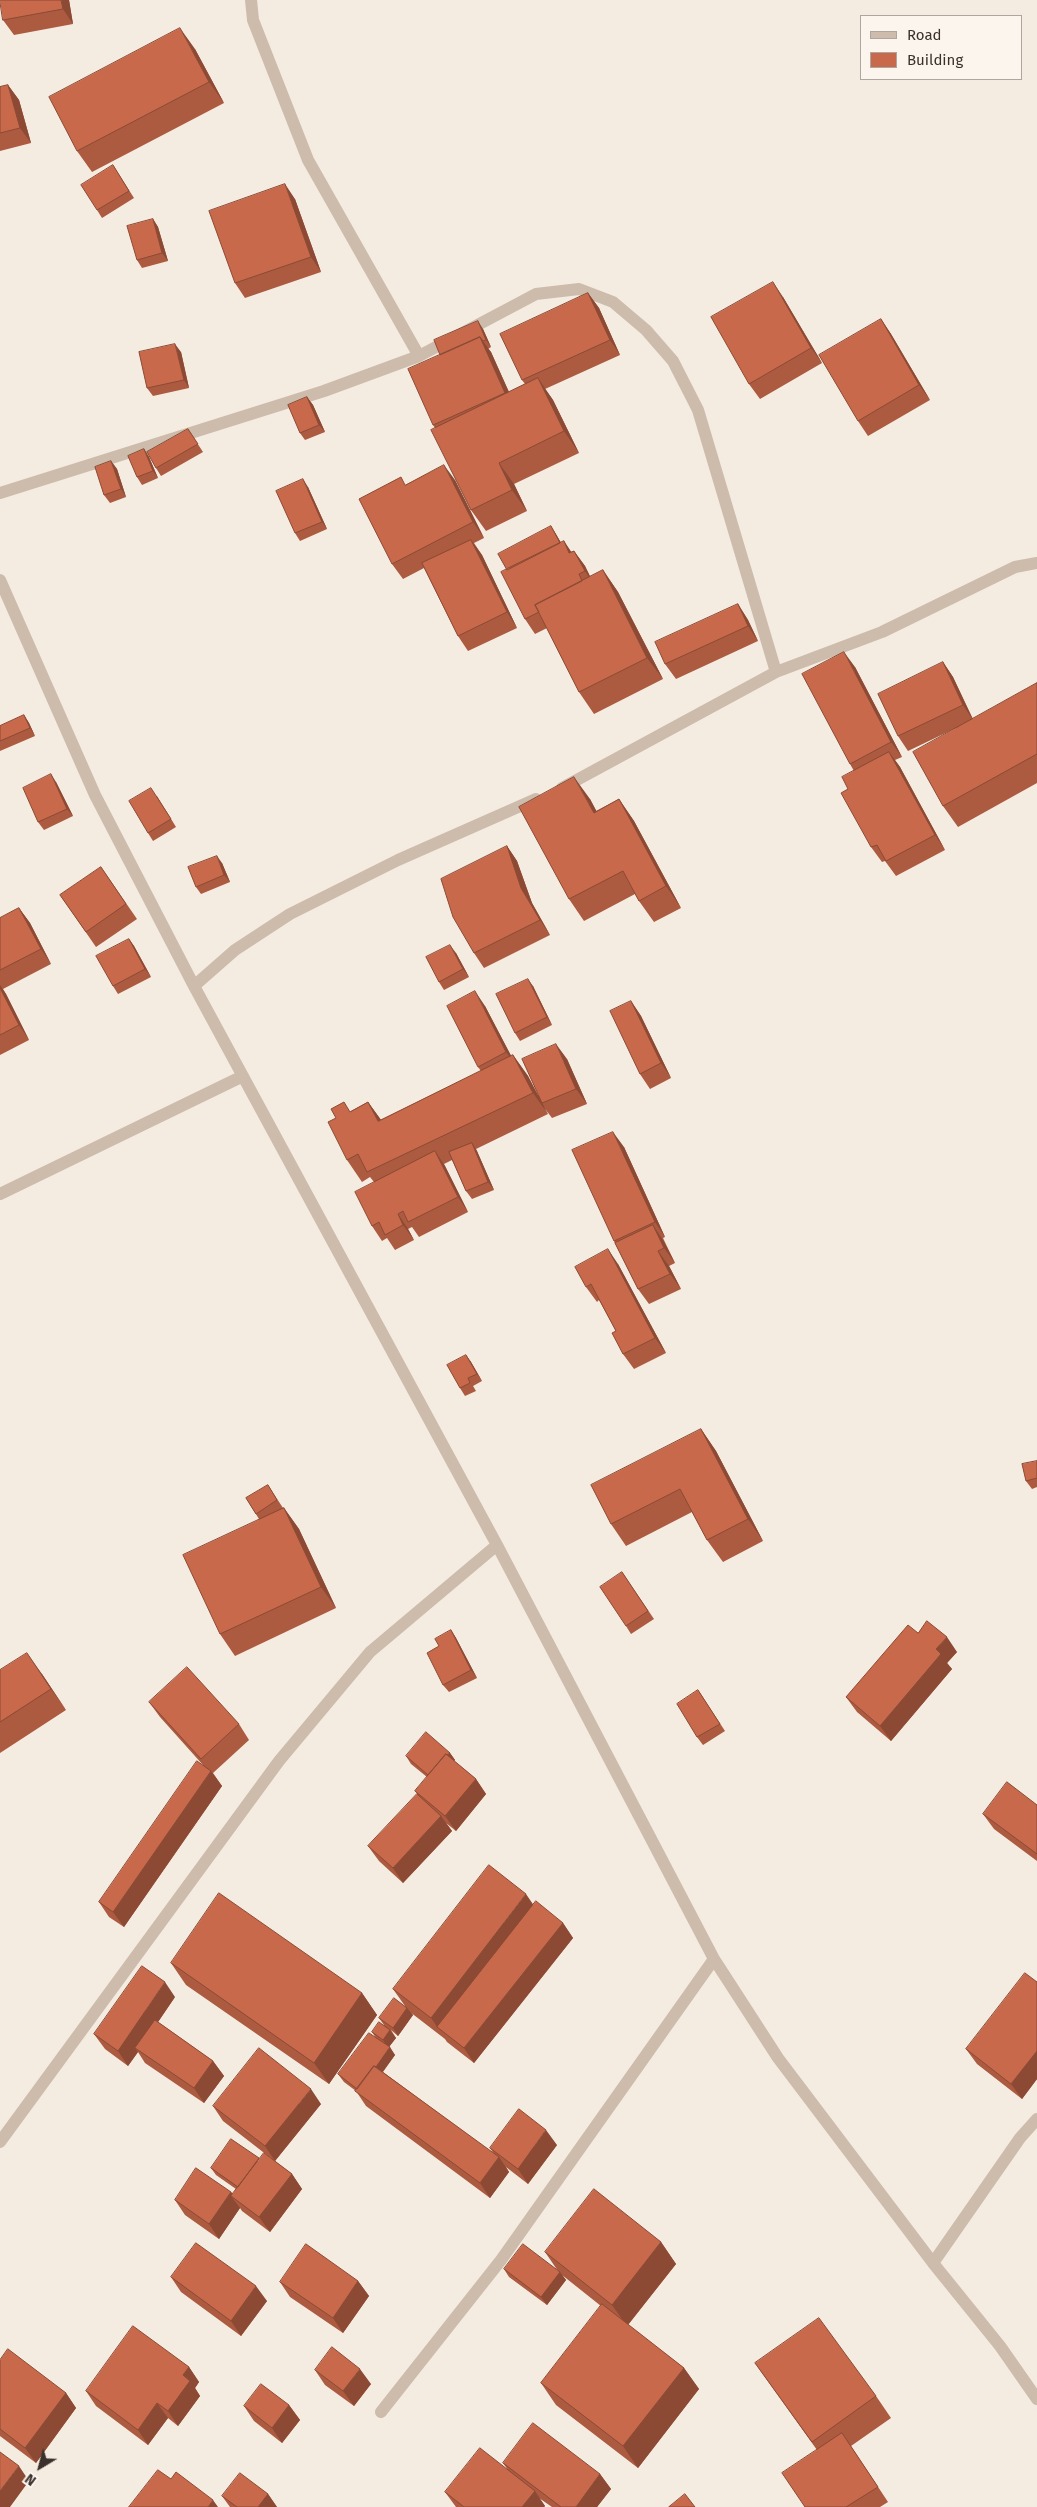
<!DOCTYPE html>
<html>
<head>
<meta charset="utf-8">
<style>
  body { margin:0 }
  #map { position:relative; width:1037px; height:2507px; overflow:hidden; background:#f4ebe1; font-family:"Fira Sans",sans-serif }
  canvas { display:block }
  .legend { position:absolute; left:860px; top:15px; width:162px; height:65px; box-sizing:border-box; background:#fbf5ee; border:1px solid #aea6a0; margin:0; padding:6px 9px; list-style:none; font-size:15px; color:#3b302b }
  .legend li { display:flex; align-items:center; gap:10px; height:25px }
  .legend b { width:25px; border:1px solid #aea6a0 }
  .north { position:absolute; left:15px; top:2442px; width:50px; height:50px; -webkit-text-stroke:4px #fbf5ee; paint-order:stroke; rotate:217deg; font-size:14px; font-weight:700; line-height:20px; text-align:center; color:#3b302b }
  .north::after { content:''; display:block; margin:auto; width:18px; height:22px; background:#3b302b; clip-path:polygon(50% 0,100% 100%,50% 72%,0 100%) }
</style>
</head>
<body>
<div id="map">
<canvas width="1037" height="2507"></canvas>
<ul class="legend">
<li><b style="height:6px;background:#cdbbac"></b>Road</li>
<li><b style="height:14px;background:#c8694b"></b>Building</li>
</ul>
<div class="north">N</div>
</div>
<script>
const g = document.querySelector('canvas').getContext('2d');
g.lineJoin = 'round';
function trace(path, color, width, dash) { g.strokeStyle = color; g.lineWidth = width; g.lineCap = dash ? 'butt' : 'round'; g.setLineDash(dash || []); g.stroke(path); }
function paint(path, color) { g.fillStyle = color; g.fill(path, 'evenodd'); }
const street = new Path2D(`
  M251,0L253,20L308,160L419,356
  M0,493L324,391L419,356L536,294L579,289L613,302L646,330L673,361L698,410L776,672
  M0,580L95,795L194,986L497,1545L714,1959L778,2058L933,2263L1000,2346L1037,2399
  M562,788L776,672L882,632L1015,567L1037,563
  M194,986L235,950L290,914L398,860L536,799
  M0,1194L243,1076
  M0,2142L279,1761L370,1652L497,1545
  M933,2263L1020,2138L1037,2119
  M381,2412L501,2260L714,1959`);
const wall = new Path2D(`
  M69,0L73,24L14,35L3,20Z
  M195,49L224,103L92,172L77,151Z
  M8,85L19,100L31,143L0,151V87Z
  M113,165L134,198L102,218L97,210Z
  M295,199L321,272L245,298L235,283Z
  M153,219L158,227L168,261L142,268L137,260Z
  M588,293L599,308L620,355L545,389L553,400L579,453L514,484L527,511L486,531L471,510L435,428L433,425L440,355L483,329L491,347L488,349L491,352L509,392L525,384L522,380Z
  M783,297L822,363L760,399L749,384Z
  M881,319L891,334L930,400L868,436L858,421Z
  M181,352L189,388L153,396L147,388Z
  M307,397L313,405L325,432L305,440L300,433Z
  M188,429L203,452L161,476L156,468Z
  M144,449L149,457L158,478L142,485L137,477Z
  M111,461L117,469L126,497L110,503L104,495Z
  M455,480L484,538L474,543L482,555L517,628L468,651L458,636L424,568L403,579L392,564Z
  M308,487L327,529L300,541L295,533Z
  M551,526L561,543L564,541L571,552L574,551L585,566L590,577L603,570L618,592L663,679L594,714L579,692L547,628L535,634L525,619L507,570Z
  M738,604L748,620L758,641L676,679L665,664Z
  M943,662L953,677L973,719L1037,683V783L958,827L943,806L956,728L908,751L898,736Z
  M855,667L902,757L895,760L900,767L945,850L896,876L885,861L882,862L871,847L848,789L854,771L850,764Z
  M24,715L29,723L35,736L0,751V726Z
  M56,782L73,816L44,830L38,822Z
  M157,796L176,827L153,841L148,833Z
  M590,799L596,811L619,799L634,821L681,908L654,922L639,901L635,894L584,921L569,899Z
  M507,846L517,861L532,903L550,935L484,968L474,953Z
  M222,863L230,882L201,894L196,887Z
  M101,867L137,919L96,947L60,895Z
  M19,908L30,923L51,964L3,989L6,994L29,1040L0,1055V918Z
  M129,939L134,946L151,977L118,994L113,986Z
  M456,953L469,977L444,990L439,982Z
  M533,986L552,1025L520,1041L515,1033Z
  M631,1001L641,1016L671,1078L650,1089L640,1074Z
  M485,1006L511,1056L513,1055L528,1076L538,1096L567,1059L587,1104L552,1118L543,1106L548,1114L476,1149L494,1190L472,1199L466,1191L452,1160L444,1164L468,1212L419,1237L412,1227L408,1229L414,1240L395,1250L387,1238L382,1241L372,1226L374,1182L370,1177L362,1182L347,1160L351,1111L368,1102L381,1120L481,1071L478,1067Z
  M624,1147L665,1237L663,1238L675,1263L669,1266L681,1289L649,1304L638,1289L614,1241Z
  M618,1264L666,1353L634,1369L623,1354L616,1331L599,1300L597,1302L586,1287Z
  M466,1355L471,1362L482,1381L473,1386L476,1391L465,1396L460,1388Z
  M701,1429L716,1451L763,1541L723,1562L707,1540L692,1512L626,1546L611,1524Z
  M1037,1461V1487L1032,1489L1026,1481Z
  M268,1485L283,1508H284L299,1529L336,1608L235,1656L220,1634L259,1519L246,1498Z
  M622,1572L654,1619L631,1634L626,1626Z
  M451,1630L456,1638L477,1678L449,1692L443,1685L439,1646Z
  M918,1633L957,1652L947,1663L952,1669L891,1741L857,1712L846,1697Z
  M0,1670L42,1674L66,1710L0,1753Z
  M698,1690L725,1731L703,1745L697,1737Z
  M149,1702L239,1724L249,1740L213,1773L222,1786L124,1927L109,1917L99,1902L203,1765L160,1717Z
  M450,1753L455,1760L454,1761L476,1779L486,1794L456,1831L446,1823L452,1831L403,1883L379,1861L368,1846L418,1795L415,1791L427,1777L411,1764L406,1756Z
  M1037,1805V1861L994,1829L983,1814Z
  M534,1905L563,1923L573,1938L474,2063L447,2042L445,2039L410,2012L413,2015L398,2036L391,2030L396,2038L389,2047L395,2055L383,2072L494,2154L490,2148L557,2145L528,2184L506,2167L509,2172L490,2198L366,2106L356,2091L344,2082L338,2074L376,2038L372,2032L384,2025L379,2018L405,2006L393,1989Z
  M171,1963L362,1993L377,2015L329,2084L186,1985Z
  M1037,1982V2079L1022,2099L977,2064L966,2049Z
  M175,1997L158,2022L213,2061L224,2076L204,2103L145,2063L138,2052L128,2066L105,2049L94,2034Z
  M321,2104L275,2161L292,2174L302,2189L270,2232L242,2211L240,2208L219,2239L185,2215L175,2200L231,2192L233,2194L236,2189L216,2175L211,2168L272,2159L223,2121L213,2106Z
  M661,2242L676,2264L628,2325L684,2368L699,2389L638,2468L556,2405L541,2383L601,2306L562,2275L566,2280L547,2305L509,2277L504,2269L558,2271L545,2252Z
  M171,2277L267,2301L241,2336L181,2292Z
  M358,2281L369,2296L343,2333L290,2297L280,2282Z
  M0,2360L66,2393L76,2408L36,2463L0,2436Z
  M755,2363L876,2396L891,2418L851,2446L888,2502L880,2507H805L817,2450Z
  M189,2367L199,2382L195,2388L200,2396L178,2426L168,2418L148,2445L96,2406L86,2391Z
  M315,2370L371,2384L354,2406L325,2385Z
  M289,2405L300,2420L282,2443L254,2421L244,2406Z
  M503,2463L600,2474L611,2489L597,2507H552L539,2498L545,2506L544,2507H456L445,2492L508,2470Z
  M268,2494L277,2507H230L222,2496Z`);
const shadedWall = new Path2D(`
  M61,0H69L73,24L63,9Z
  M180,28L195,49L224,103L209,82Z
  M8,85L19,100L31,143L20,128Z
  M285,184L295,199L321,272L311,257Z
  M153,219L158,227L168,261L162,253Z
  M773,282L783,297L822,363L811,348Z
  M588,293L599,308L620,355L610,340Z
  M881,319L891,334L930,400L919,385Z
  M478,321L483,329L491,347L486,340Z
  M480,337L491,352L516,408L505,393Z
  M175,344L181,352L189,388L184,380Z
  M538,378L553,400L579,453L564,431Z
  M307,397L313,405L325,432L319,425Z
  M144,449L149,457L158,478L153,471Z
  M111,461L117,469L126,497L121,489Z
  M499,463L514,484L527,511L512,490Z
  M444,465L455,480L484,538L473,522Z
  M303,479L308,487L327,529L322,522Z
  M551,526L556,534L568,555L562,547Z
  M471,540L482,555L517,628L507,612Z
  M564,541L574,556L569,553Z
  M574,551L585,566L595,586L585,571Z
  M603,570L618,592L663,679L647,658Z
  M738,604L748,620L758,641L748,626Z
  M844,652L855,667L902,757L891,742Z
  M943,662L953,677L973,720L963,705Z
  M24,715L29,723L35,736L30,728Z
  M889,752L900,767L945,850L935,835Z
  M51,774L56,782L73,816L67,809Z
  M574,777L590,799L609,834L594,813Z
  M619,799L634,821L681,908L666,886Z
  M507,846L517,861L532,903L550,935L540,920L521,888Z
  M217,856L222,863L230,882L224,875Z
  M19,908L30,923L51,964L41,949Z
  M129,939L134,946L151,977L145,969Z
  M450,945L456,953L469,977L463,969Z
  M528,979L533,986L552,1025L547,1017Z
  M0,985L6,994L29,1040L19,1025L0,988Z
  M475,991L485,1006L517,1067L506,1052Z
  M631,1001L641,1016L671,1078L661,1063Z
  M556,1044L567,1059L587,1104L576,1089Z
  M513,1055L528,1076L548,1114L533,1093Z
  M368,1102L384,1124L378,1121Z
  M613,1132L624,1147L665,1237L655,1222Z
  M472,1143L477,1151L494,1190L488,1182Z
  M435,1151L445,1166L468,1212L458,1197Z
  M398,1214L408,1229L414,1240L403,1225Z
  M653,1225L663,1240L675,1263L664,1248Z
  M608,1249L618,1264L666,1353L655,1338Z
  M658,1251L669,1266L681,1289L670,1274Z
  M466,1355L471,1362L482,1381L477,1374Z
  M701,1429L716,1451L763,1541L748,1519Z
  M284,1508L299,1529L336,1608L321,1587Z
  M451,1630L456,1638L477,1678L471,1670Z
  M947,1637L957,1652L947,1663L952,1669L891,1741L880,1726L936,1649Z
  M27,1653L42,1674L66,1710L51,1689Z
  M450,1753L455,1760L435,1784L430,1776Z
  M211,1771L222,1786L124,1927L113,1912Z
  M476,1779L486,1794L456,1831L445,1816Z
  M441,1816L452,1831L403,1883L393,1868Z
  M526,1894L541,1916L438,2028L431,2018Z
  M563,1923L573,1938L474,2063L464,2048Z
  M165,1982L175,1997L139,2050L135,2048L138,2052L128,2066L118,2051Z
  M362,1993L377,2015L329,2084L314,2063Z
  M407,2008L413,2015L398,2036L393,2028Z
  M390,2030L396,2038L388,2048L383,2040Z
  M390,2047L395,2055L364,2097L359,2090Z
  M1037,2051V2079L1022,2099L1011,2084Z
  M213,2061L224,2076L204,2103L194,2088Z
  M311,2089L321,2104L275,2161L265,2146Z
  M546,2130L557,2145L528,2184L518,2169Z
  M499,2157L509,2172L490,2198L480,2183Z
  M292,2174L302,2189L270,2232L259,2217Z
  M231,2192L236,2200L231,2196L240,2208L219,2239L209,2224Z
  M661,2242L676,2264L627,2326L612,2305Z
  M560,2272L566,2280L547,2305L541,2297Z
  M358,2281L369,2296L343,2333L333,2318Z
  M256,2286L267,2301L241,2336L231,2321Z
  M189,2367L199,2382L195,2388L200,2396L178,2426L168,2411L183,2375Z
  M684,2368L699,2389L638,2468L623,2446Z
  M360,2369L371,2384L354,2406L343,2391Z
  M66,2393L76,2408L36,2463L25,2448Z
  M157,2403L168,2418L148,2445L138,2430Z
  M289,2405L300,2420L282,2443L272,2428Z
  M19,2466L29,2481L10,2507H0V2491Z
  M600,2474L611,2489L597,2507H576Z
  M535,2491L545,2506L544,2507H522Z
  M268,2494L277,2507H258Z
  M213,2500L218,2507H208Z`);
const building = new Path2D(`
  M0,0H61L63,9L3,20Z
  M180,28L209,82L77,151L49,97Z
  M8,85L20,128L0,133V87Z
  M113,165L129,191L97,210L81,185Z
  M285,184L311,257L235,283L209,211Z
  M153,219L162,253L137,260L127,226Z
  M773,282L811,348L749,384L711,317Z
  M588,293L610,340L522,380L500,334Z
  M881,319L919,385L858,421L819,355Z
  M478,321L486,340L483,341L480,337L440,355L434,340Z
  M480,337L505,393L433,425L408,369Z
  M175,344L184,380L147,388L139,352Z
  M538,378L564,431L499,463L512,490L471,510L431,430Z
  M307,397L319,425L300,433L288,405Z
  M188,429L198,444L156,468L147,452Z
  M144,449L153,471L137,477L128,456Z
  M111,461L121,489L104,495L95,467Z
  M444,465L473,522L392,564L359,499L401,477L405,485Z
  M303,479L322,522L295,533L276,491Z
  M551,526L560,543L507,570L498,554Z
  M471,540L507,612L458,636L422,563Z
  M564,541L569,553L574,551L585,571L579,574L582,581L535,605L539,612L525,619L501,572Z
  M603,570L647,658L579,692L535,605Z
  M738,604L748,626L665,664L655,642Z
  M844,652L891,742L850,764L802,674Z
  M943,662L963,705L898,736L878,694Z
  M1037,683V754L943,806L913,752Z
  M24,715L30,728L0,741V726Z
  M889,752L935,835L886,861L877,845L871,847L841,793L848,789L842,777Z
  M51,774L67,809L38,822L23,788Z
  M574,777L594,813L619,799L666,886L639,901L623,871L569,899L519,807Z
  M151,788L171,819L148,833L129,801Z
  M507,846L521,888L540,920L474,953L453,917L441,879Z
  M217,856L224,875L196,887L188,867Z
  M101,867L126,904L86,932L60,895Z
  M19,908L41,949L0,970V918Z
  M129,939L145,969L113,986L96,956Z
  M450,945L463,969L439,982L426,957Z
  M528,979L547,1017L515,1033L496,994Z
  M0,988L19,1025L0,1035Z
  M475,991L506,1052L478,1067L447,1006Z
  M631,1001L661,1063L640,1074L610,1011Z
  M556,1044L576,1089L542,1103L522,1059Z
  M513,1055L533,1093L367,1172L358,1154L347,1160L328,1122L336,1118L331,1109L344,1102L350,1112L368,1102L378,1121Z
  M613,1132L655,1222L614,1241L572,1150Z
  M472,1143L488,1182L466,1191L449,1152Z
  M435,1151L458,1197L408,1222L403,1211L398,1214L403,1225L385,1235L379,1222L372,1226L355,1192Z
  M653,1225L664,1248L658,1251L670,1274L638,1289L615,1243Z
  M608,1249L655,1338L623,1354L612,1333L616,1331L591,1284L586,1287L575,1267Z
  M466,1355L477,1374L468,1378L470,1383L460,1388L447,1365Z
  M701,1429L748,1519L707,1540L680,1489L611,1524L591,1485Z
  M1037,1461V1478L1026,1481L1022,1464Z
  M268,1485L277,1500L256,1514L246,1498Z
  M284,1508L321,1587L220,1634L183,1555Z
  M622,1572L648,1611L626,1626L600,1587Z
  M927,1621L947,1637L936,1649L941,1654L880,1726L846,1697L908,1625L918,1633Z
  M451,1630L471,1670L443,1685L427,1653L439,1646L435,1639Z
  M27,1653L51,1689L0,1722V1670Z
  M187,1667L239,1724L201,1759L149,1702Z
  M698,1690L720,1724L697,1737L677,1704Z
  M426,1732L450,1753L447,1755L446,1754L428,1775L406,1756Z
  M446,1754L476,1779L445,1816L415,1791Z
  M197,1761L211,1771L113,1912L99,1902Z
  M1007,1782L1037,1805V1854L983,1814Z
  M417,1794L441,1816L393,1868L368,1846Z
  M489,1865L526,1894L431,2018L393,1989Z
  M219,1893L362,1993L314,2063L171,1963Z
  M536,1901L563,1923L464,2048L437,2027Z
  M142,1966L165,1982L118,2051L94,2034Z
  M1025,1973L1037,1982V2051L1011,2084L966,2049Z
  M394,1998L407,2008L393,2028L379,2018Z
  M155,2020L213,2061L194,2088L135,2048Z
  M379,2022L390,2030L383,2040L372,2032Z
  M369,2033L390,2047L376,2067L374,2066L357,2089L338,2074Z
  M259,2048L311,2089L265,2146L213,2106Z
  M374,2066L499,2157L480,2183L355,2091Z
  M519,2109L546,2130L518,2169L490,2148Z
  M231,2139L259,2158L238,2187L211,2168Z
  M264,2153L292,2174L259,2217L231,2196Z
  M196,2168L231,2192L209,2224L175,2200Z
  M594,2189L661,2242L612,2305L545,2252Z
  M196,2243L256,2286L231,2321L171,2277Z
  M306,2244L358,2281L333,2318L280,2282Z
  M523,2244L560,2272L541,2297L504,2269Z
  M602,2304L684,2368L623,2446L541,2383Z
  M819,2318L876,2396L812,2442L755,2363Z
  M133,2326L189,2367L183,2375L190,2381L168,2411L157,2403L138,2430L86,2391Z
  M332,2347L360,2369L343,2391L315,2370Z
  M8,2349L66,2393L25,2448L0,2429V2360Z
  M261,2384L289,2405L272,2428L244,2406Z
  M533,2423L600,2474L576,2507H561L503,2463Z
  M842,2433L878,2487L846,2507H805L782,2473Z
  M480,2448L535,2491L522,2507H464L445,2492Z
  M0,2452L19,2466L0,2491Z
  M158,2470L171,2479L176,2472L213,2500L208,2507H129Z
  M240,2473L268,2494L258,2507H237L222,2496Z
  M685,2494L695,2507H669Z`);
trace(street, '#cdbbac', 12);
paint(wall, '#ac5a40');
paint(shadedWall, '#8c4a34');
paint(building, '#c8694b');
trace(building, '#8c4a34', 1);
</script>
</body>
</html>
